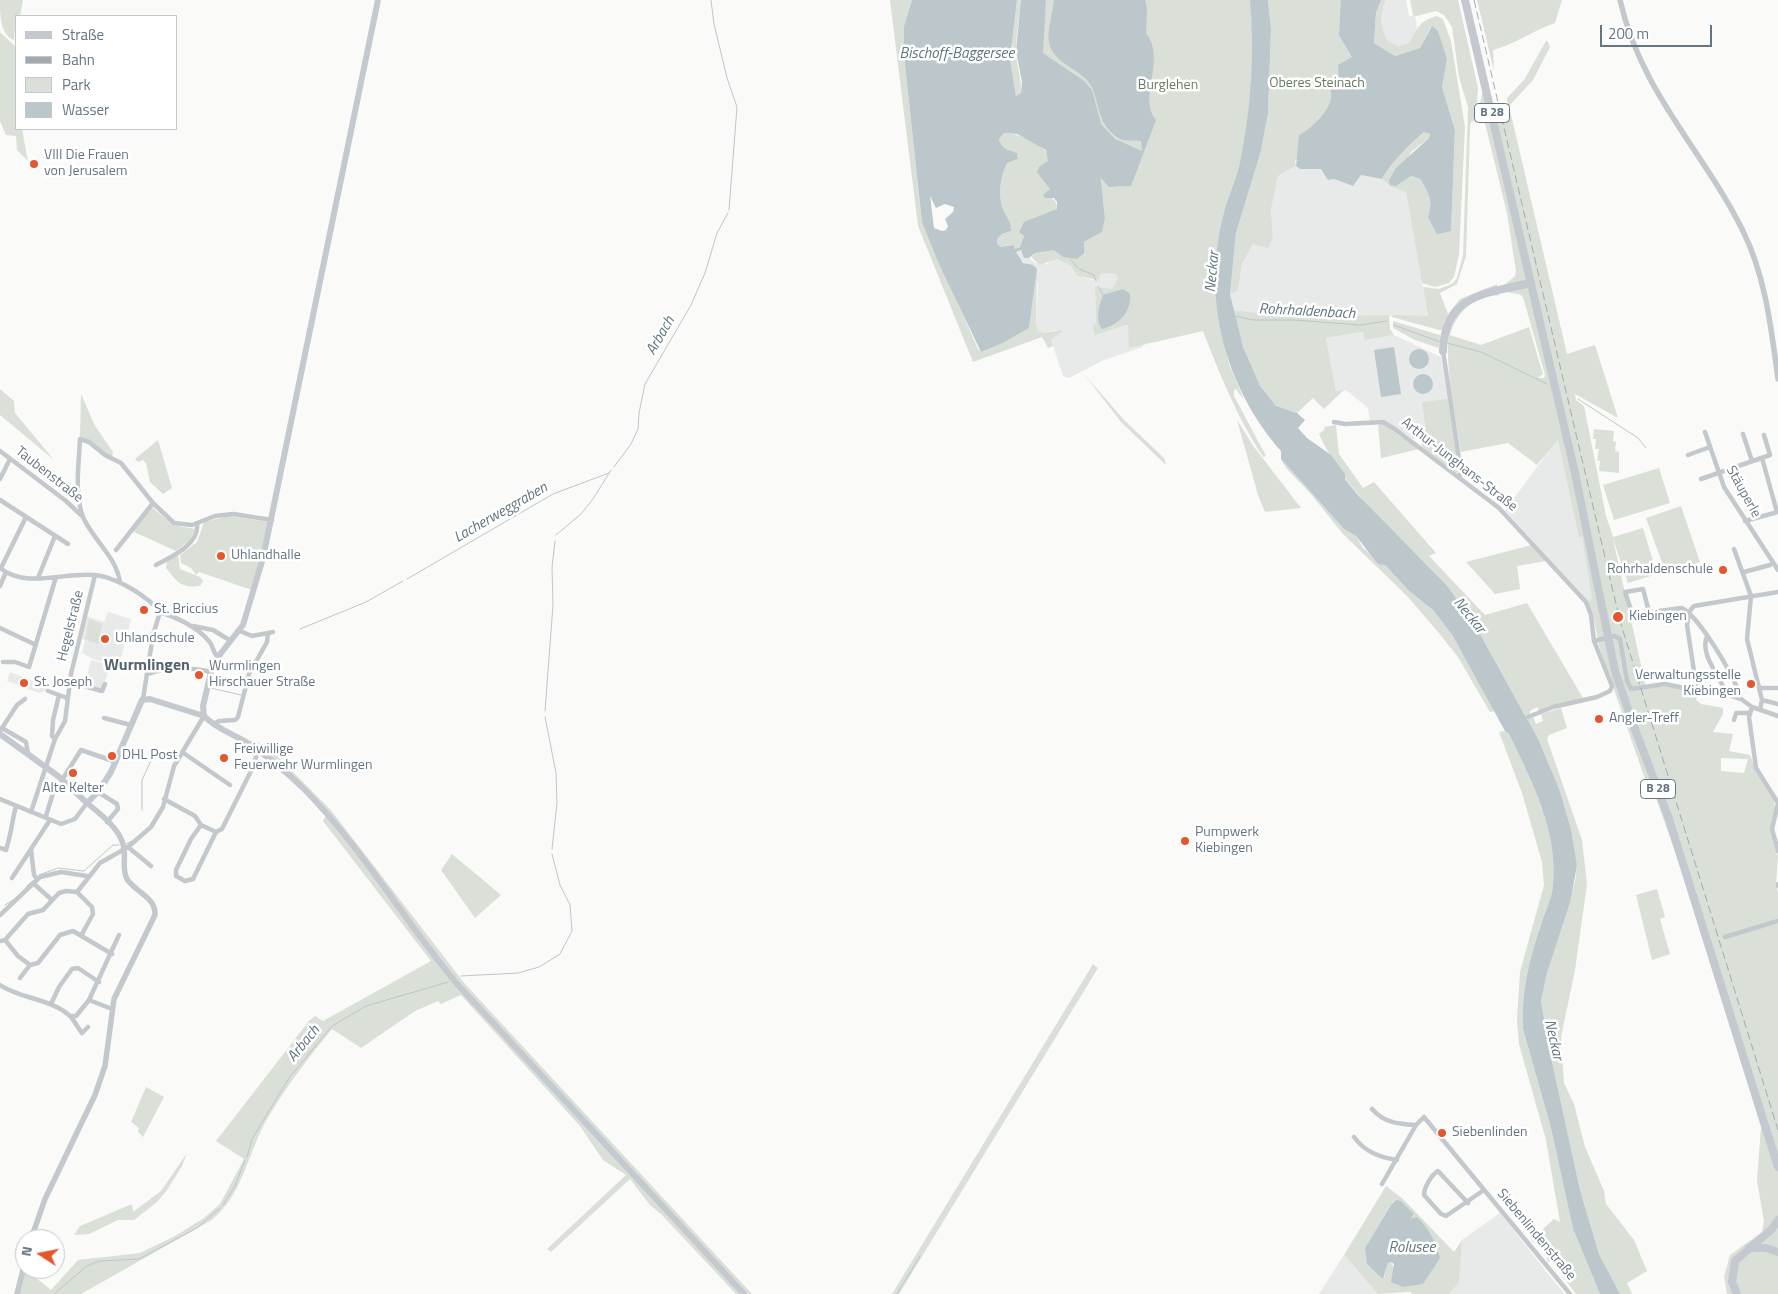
<!DOCTYPE html>
<html>
<head>
<meta charset="utf-8">
<style>
  body { margin:0 }
  #map { position:relative; width:1778px; height:1294px; overflow:hidden; background:#fafaf8; font-family:"Titillium Web",sans-serif }
  canvas { display:block }
  .legend { position:absolute; left:15px; top:15px; width:162px; height:115px; box-sizing:border-box; background:#fff; border:1px solid #c1c8cd; margin:0; padding:6px 9px; list-style:none; font-size:15px; color:#657683 }
  .legend li { display:flex; align-items:center; gap:10px; height:25px }
  .legend b { width:25px; border:1px solid #c1c8cd }
  .north { position:absolute; left:15px; top:1229px; width:50px; height:50px; box-sizing:border-box; background:#fff; border:1px solid #c1c8cd; border-radius:50%; rotate:281deg; font-size:14px; font-weight:700; line-height:20px; text-align:center; color:#657683 }
  .north::after { content:''; display:block; margin:auto; width:18px; height:22px; background:#e4572e; clip-path:polygon(50% 0,100% 100%,50% 72%,0 100%) }
  .scale { position:absolute; left:1600px; top:25px; width:112px; height:22px; box-sizing:border-box; border:2px solid #657683; border-top:0; padding-left:6px; font-size:15px; line-height:18px; white-space:nowrap; color:#657683; -webkit-text-stroke:4px #fff; paint-order:stroke }
</style>
</head>
<body>
<div id="map">
<canvas width="1778" height="1294"></canvas>
<ul class="legend">
<li><b style="height:6px;background:#c3c9ce"></b>Straße</li>
<li><b style="height:6px;background:#a2aab0"></b>Bahn</li>
<li><b style="height:14px;background:#dadfd7"></b>Park</li>
<li><b style="height:14px;background:#bbc7cb"></b>Wasser</li>
</ul>
<div class="north">N</div>
<div class="scale">200 m</div>
</div>
<script>
const g = document.querySelector('canvas').getContext('2d');
g.lineJoin = 'round';
function paint(path, color) { g.fillStyle = color; g.fill(path, 'evenodd'); }
function trace(path, color, width, dash) { g.strokeStyle = color; g.lineWidth = width; g.lineCap = dash ? 'butt' : 'round'; g.setLineDash(dash || []); g.stroke(path); }
function write(font, color, halo, rows, align = 'center') {
  g.font = font + ' "Titillium Web",sans-serif'; g.lineWidth = 5; g.setLineDash([]); g.textBaseline = 'middle'; g.strokeStyle = halo; g.fillStyle = color; for (const [text, x, y, turn = 0] of rows) {
    g.save(); g.translate(x, y); g.rotate((+turn || 0) * Math.PI / 180); g.textAlign = isNaN(turn) ? turn : align; if (halo) g.strokeText(text, 0, 0); g.fillText(text, 0, 0); g.restore();
  }
}
const built = new Path2D(`
  M1386,0H1406L1409,16L1415,15L1417,27L1409,43L1400,46L1388,41L1382,29L1381,13Z
  M1296,166L1300,169H1321L1328,180L1334,179L1353,186L1361,175L1382,179L1391,187L1406,192L1428,316L1295,317L1233,310L1230,294L1238,291L1242,264L1253,244L1273,239L1271,210L1278,176Z
  M1020,250L1034,262L1047,264L1054,258L1057,259L1071,266L1077,276L1093,280L1101,273L1116,274L1118,279L1112,289L1095,288L1096,323L1092,326L1095,334L1125,325L1137,333L1143,347L1104,360L1069,378L1063,376L1051,340L1062,332L1056,330L1044,333L1038,331L1036,324L1038,284L1027,266L1015,253Z
  M1364,332L1365,340L1394,335L1441,357L1448,399L1427,437L1413,439L1384,420L1370,421L1368,408L1346,390L1336,391L1326,338Z
  M1558,439L1579,538L1582,535L1591,581L1592,598L1588,602L1505,510Z
  M108,612L131,619L119,666L93,659L82,653L85,640L82,639L87,616L104,622Z
  M91,660L111,665L102,689L85,684Z
  M10,672L35,682V685H41L50,689L39,693L7,681Z
  M1500,1213L1553,1280L1565,1294H1449L1459,1283L1462,1240Z
  M1344,1255L1378,1294H1319Z`);
const green = new Path2D(`
  M0,0H23L20,16H16L14,40C0,35 0,14 0,0Z
  M890,0H912L904,26V56L922,222L978,349L981,352L1003,343L1029,328L1037,269L1036,324L1038,331L1044,333L1061,330L1062,332L1051,340L1053,346L1048,348L1042,337L973,362L918,226Z
  M1017,0H1021C1020,17 1016,34 1016,51C1016,65 1022,78 1021,93L1016,96L1010,59Z
  M1046,0H1253L1255,75L1243,158L1223,224L1215,284L1223,338L1229,364L1244,400L1236,389L1234,390V396L1266,456L1263,457C1237,417 1220,375 1203,331L1129,348L1128,326L1126,325L1095,335L1092,326L1096,323L1095,287L1112,289L1118,279L1116,274L1101,273L1098,280L1077,276L1071,266L1057,259L1040,265L1031,257L1035,253L1054,249L1063,257L1084,253V242L1102,232L1105,219L1101,177C1108,187 1116,189 1128,185L1037,97Z
  M1268,0H1341V9L1369,102L1295,161L1296,166L1278,176L1271,210L1273,238L1268,248L1253,244L1242,264L1238,291L1230,294L1236,233L1262,145L1268,114L1271,29Z
  M1381,0H1386C1379,16 1380,26 1388,41L1399,46L1409,43C1416,29 1421,20 1437,16L1443,19L1451,41L1465,127L1459,254L1454,277L1449,283L1435,287L1422,283L1406,192L1391,187L1382,179C1393,160 1408,146 1424,132L1430,134L1429,138L1411,152L1396,186L1411,176L1420,179L1429,193L1431,209L1451,231L1455,130L1442,87L1447,59L1431,27L1420,48L1395,56L1374,43L1376,13Z
  M1410,0H1458L1478,88L1477,102L1480,118L1471,122L1470,128L1466,256L1457,284L1440,293L1448,314L1460,299L1497,284V287C1475,297 1449,303 1442,330H1439L1392,317V315L1428,316L1423,287L1439,289L1452,284L1457,278L1463,255L1468,107L1459,77L1452,27L1444,15L1436,11L1417,16L1413,15Z
  M1477,0H1562L1555,23C1532,31 1515,44 1493,50L1494,71Z
  M0,32L16,47V129H22L28,161L17,150L16,136L6,135L0,121Z
  M1546,41L1548,42L1550,47L1533,80L1509,106L1567,354L1595,345L1618,418L1575,394L1576,400L1584,406L1606,516L1613,537L1643,528L1657,574L1628,583L1613,539L1645,683L1647,688L1669,686L1698,693L1696,700L1701,704L1723,708V714L1713,732L1733,734L1729,751L1750,755L1755,768L1774,798L1775,812L1772,832L1778,856L1776,884L1778,893V1294H1727L1724,1277L1730,1255L1762,1232L1764,1221L1757,1181L1761,1127L1678,860L1651,784L1645,779L1599,646L1593,614L1588,602L1592,598L1582,536L1579,538L1558,440L1537,465L1508,443L1461,452C1457,422 1437,335 1456,313C1468,301 1482,298 1497,294L1500,296C1476,292 1455,314 1450,335L1481,345L1529,327L1542,371L1543,374L1538,378H1544L1545,375L1523,297L1519,294L1505,292L1503,286L1515,276L1516,271L1507,213L1480,103L1483,91L1489,114L1508,106L1507,98L1524,80ZM1721,758L1748,759L1744,773L1721,771Z
  M1004,133C1019,134 1042,142 1049,156C1048,167 1043,178 1050,189L1044,195C1052,198 1057,199 1057,209L1019,231L1024,236L1020,247L1015,249L1012,245L1001,247L997,244V239L1002,234L1011,231C1011,222 1009,221 1005,213C997,198 1000,178 1007,163L1018,159L1017,153C1009,151 1002,150 999,139Z
  M1233,310L1295,317L1389,315L1390,329L1394,335L1365,340L1363,332L1326,338L1336,391L1344,390L1324,409L1313,398L1297,413C1291,410 1280,410 1275,405C1255,388 1238,336 1233,310Z
  M1393,321L1440,335L1439,348L1415,340L1393,328Z
  M1084,374L1124,420L1164,458L1166,465L1121,422Z
  M0,389L14,401L15,413L54,460L0,415Z
  M81,394L95,426L113,452L112,458L89,442L80,439Z
  M1448,399L1459,470L1457,473L1422,447L1420,438L1427,437L1422,402Z
  M1237,420L1254,447L1301,508L1265,512L1258,495Z
  M1383,424L1419,449L1381,458L1378,425Z
  M1336,425L1339,454L1363,488L1374,482L1436,553L1429,556L1485,615L1527,603L1583,698L1539,711L1537,707L1530,711V715L1526,717L1474,623L1460,603C1414,546 1349,501 1319,434L1325,429L1324,427Z
  M1594,429L1614,431L1613,441L1616,442L1615,451L1619,452V473L1599,471L1600,461L1597,460L1599,449H1595L1596,439H1593Z
  M158,440L172,488L163,494L150,482L146,463L143,460L138,462L135,459Z
  M1281,459L1344,529L1356,536L1363,548L1385,565L1409,591L1433,610L1453,636L1496,711L1490,712L1458,657L1438,632L1407,596L1343,534L1310,493L1286,468Z
  M1659,468L1670,503L1614,520L1603,485Z
  M1681,506L1700,562L1666,574L1646,518Z
  M152,507L173,525L195,529L190,540L176,551L132,531Z
  M228,516L269,522L252,590L199,572L196,575L191,568L181,563L180,555L197,542L204,522Z
  M1532,545L1546,561L1517,566L1520,589L1495,594L1466,562Z
  M178,554L180,569L200,577L203,581L200,586C181,588 178,583 166,568L167,560Z
  M89,619L102,624L98,644L85,639Z
  M1561,708L1567,728L1549,735L1547,739L1582,840L1587,884L1575,970L1561,1037L1564,1083L1574,1104L1585,1147L1604,1191L1606,1204L1634,1240L1647,1271L1627,1283L1632,1294H1620L1599,1254L1580,1190L1549,1048L1541,1001L1547,973L1575,881L1577,866L1573,848L1527,720L1533,717L1536,724L1543,721L1541,714Z
  M1505,731L1509,734C1532,782 1558,830 1553,885C1552,899 1545,911 1541,925C1529,958 1521,993 1523,1029L1551,1128L1573,1229L1600,1294H1576L1551,1261L1548,1262L1545,1251L1531,1240L1554,1219L1560,1222L1546,1140L1519,1044L1517,1019L1520,972L1544,885L1542,862L1522,793L1499,732Z
  M249,741H256L276,755L330,809L465,984L752,1294H736L661,1214L650,1205L630,1179L551,1252L547,1249L626,1175L603,1160L580,1126L461,995L441,1004L438,1001L415,1011L361,1048L332,1029C308,1058 286,1087 267,1119C248,1152 242,1198 210,1221L81,1294H18L25,1269L51,1290L78,1260L140,1253L175,1236L204,1218L220,1204L244,1159L216,1141L309,1021L315,1016L323,1021L431,961L323,821L328,812Z
  M452,854L501,895L475,918L441,870Z
  M1657,889L1665,917L1660,919L1670,954L1652,960L1636,895Z
  M1093,964L1098,968L899,1294H892Z
  M146,1087L164,1097L143,1137L138,1132L139,1128L131,1122Z
  M187,1153L182,1166L167,1190L157,1202L134,1220H118L89,1234L74,1235L80,1226L132,1204L133,1212L161,1191Z
  M1386,1186L1403,1199L1454,1252L1462,1240L1459,1283L1449,1294H1411L1412,1292H1409L1378,1294L1344,1255ZM1396,1200L1414,1215L1409,1219H1412L1413,1285L1403,1287L1391,1262L1388,1263L1384,1278L1369,1263L1365,1248L1391,1205Z`);
const water = new Path2D(`
  M912,0H1017L1010,59L1016,96L1021,93L1022,82L1016,51L1021,0H1046L1043,53L1084,81L1092,90L1101,124L1115,139L1142,151L1141,141C1127,140 1121,143 1110,131C1095,116 1100,94 1086,79C1074,67 1052,61 1049,42C1047,32 1053,11 1054,0H1145L1147,8L1146,33C1167,60 1137,98 1156,120L1131,186L1109,187L1101,178L1105,219L1102,232L1084,242V253L1077,259L1063,257L1054,250L1035,253L1029,258H1024L1021,250L1016,252L1023,263L1033,265L1037,269L1029,328L1003,343L981,352L939,264L922,222L904,56V26ZM1004,133L1017,134L1046,150L1048,161L1039,167L1037,172L1050,189L1043,195L1045,198H1054L1057,202V209L1024,222L1019,232L1024,236L1020,247L1015,249L1013,245L1001,247L997,244V239L1002,234L1011,231C1011,222 1009,221 1005,213C997,198 1000,178 1007,163L1018,159L1017,153C1009,150 1002,150 999,139ZM930,196L936,208L945,204L954,207L953,212L945,219L948,226L946,230L942,231L934,228Z
  M1250,0H1268L1271,29L1268,114L1261,150L1236,233L1230,294L1243,347L1260,386L1276,406L1297,413L1305,420L1298,428L1307,438L1331,455L1345,474V479L1357,494L1447,586L1474,623L1538,739L1559,789L1571,830L1577,866L1570,902L1547,973L1541,1001L1549,1048L1580,1190L1599,1254L1620,1294H1600L1573,1229L1551,1128L1523,1029C1521,993 1529,959 1541,925C1545,911 1552,899 1553,885C1558,830 1532,782 1509,734L1505,731L1453,636L1433,610L1409,591L1385,565L1378,564L1356,536L1344,529L1281,459V451C1225,387 1202,300 1223,217C1227,199 1236,181 1240,163C1251,108 1255,55 1250,0Z
  M1341,0H1381L1376,13L1374,43L1395,56L1420,48L1432,26L1438,31L1447,59L1442,87L1455,130L1451,231L1437,234L1428,217C1434,202 1428,191 1420,179L1411,176L1396,186L1390,185L1389,180L1396,168L1429,138L1430,134L1424,132C1408,146 1393,160 1382,179L1361,175L1353,186L1334,179L1328,180L1321,169H1300L1296,166L1299,135C1310,130 1330,111 1331,98C1332,94 1330,91 1331,86L1339,85L1338,65L1352,57L1339,35Z
  M1123,289L1130,294C1132,311 1119,325 1102,329C1095,320 1099,306 1103,295Z
  M1394,347L1401,394L1381,397L1374,350Z
  M1409 359a10 10 0 1 1 20 0a10 10 0 1 1-20 0Z
  M1413 384a10 10 0 1 1 20 0a10 10 0 1 1-20 0Z
  M1396,1200L1401,1201L1414,1214L1410,1219L1417,1217C1430,1230 1435,1241 1440,1258L1423,1284L1403,1287L1391,1282L1394,1264L1391,1262L1388,1263L1383,1279L1367,1264L1365,1248L1391,1205Z`);
const stream = new Path2D(`
  M711,0L714,24L727,78L737,107L729,210
  M1070,259L1079,269L1094,275L1096,281
  M1098,286L1103,295
  M1234,316L1253,320H1294L1360,325L1387,321
  M1394,325L1440,342
  M1447,343L1481,352L1547,384
  M1578,399L1638,438L1646,448
  M614,467L631,444L638,429L639,413L645,384L691,305L705,273L717,233L728,213
  M556,535L581,514L593,499L611,470
  M407,579L553,494L609,473
  M300,629L366,602L403,581
  M211,688L241,695
  M545,711L553,605L552,567L555,541
  M545,717L556,773L557,803L552,849
  M142,810V780L154,754
  M126,844L132,841
  M39,875L58,868L84,871L113,845H119
  M27,886L31,882
  M5,905L13,900
  M461,976L518,973L539,967L560,954L572,931L570,905L560,885L552,854
  M247,1157L252,1139L289,1078L332,1026L366,1006L448,982
  M223,1205L235,1186L245,1160
  M54,1294L87,1266L99,1261L139,1259L197,1228L220,1208
  M897,1294L920,1256`);
const minor = new Path2D(`
  M1443,351L1461,472L1459,477
  M1334,422L1345,424L1383,422L1396,430L1499,508L1586,602L1591,615L1594,641L1612,686L1610,691L1597,697L1553,707L1528,717
  M1705,432L1724,487L1778,570
  M1743,434L1752,461
  M0,451L66,501L82,516
  M1688,455L1710,447
  M1762,458L1777,512
  M0,479L10,459
  M1701,479L1770,455L1764,435
  M0,500L68,544
  M1745,521L1778,512
  M1734,549L1751,596L1747,639L1762,700L1760,710
  M116,550L153,503
  M156,565C171,557 200,544 197,524
  M0,568C26,589 64,572 94,575C109,576 124,584 137,592C145,598 154,603 160,612
  M1,568L26,517
  M1744,572L1770,565
  M38,578L55,536
  M120,582C116,556 93,540 83,517C74,493 79,464 80,439L89,442L105,455L121,463L153,503L174,523L192,525L215,516L233,514L272,520
  M0,586L6,572
  M160,612C176,617 197,627 208,640C214,646 212,652 218,657
  M1649,612L1643,589L1625,592L1632,613L1635,614L1682,608C1701,619 1735,677 1741,699
  M193,626L213,630L231,641
  M0,628L34,644
  M240,631L252,636L273,632
  M1707,636C1699,656 1721,676 1726,694
  M1594,641L1615,636L1620,639L1627,681L1631,689L1665,684L1704,692L1726,694L1741,699L1752,707L1778,716
  M3,662H15L29,667L56,577
  M148,674C165,667 193,667 211,672
  M70,682L102,691L105,684
  M1759,686L1760,688H1778
  M48,691L67,698
  M1697,691L1687,625L1689,612L1694,606L1778,592
  M143,699L153,635L160,612
  M1762,700L1778,704
  M1752,707L1749,717L1756,768L1778,803
  M104,718L131,725
  M1734,720L1736,713H1750
  M214,724L219,721L235,720L238,717L249,674L267,642L268,634
  M2,728L26,742L28,754
  M0,731L17,705L25,699
  M55,739L52,736L53,720L59,695
  M182,752L230,785
  M62,780L81,750L116,762
  M98,792L117,804L118,809L107,822
  M0,799L61,824L75,819L87,803
  M164,799L195,816L201,825L216,832
  M1778,803L1772,829L1778,851
  M31,812L55,739L65,721L71,674L95,575
  M46,816L56,783
  M201,825L191,839L176,870V876L185,881L193,879L216,832L222,829L252,769L258,751
  M128,847L151,866
  M0,848L6,850C11,835 12,821 16,806
  M31,850L34,875L37,879
  M12,878L50,820
  M33,883L52,900
  M1778,884V886
  M77,892L92,907L93,914L82,934
  M0,915L40,877L61,872L87,876
  M1725,937L1778,921
  M5,940L28,914L43,910L59,893L66,891L77,892L100,863L128,847L151,827L163,807L174,766L204,716
  M0,941L5,940L18,956L30,965L38,963L60,935L73,931L112,954
  M20,978L30,965
  M0,985C21,999 53,999 71,1017C75,1022 78,1028 82,1033L88,1027
  M89,1000L119,935
  M51,1004L59,987L72,969L78,968L99,982
  M70,1016H76L89,1000L112,1009
  M1372,1109C1384,1123 1399,1124 1416,1125
  M1354,1137C1365,1152 1379,1157 1397,1160
  M1382,1184L1416,1125L1424,1117L1570,1294
  M1468,1203L1438,1171C1431,1175 1424,1188 1424,1195L1441,1214L1446,1216L1484,1190`);
const tertiary = new Path2D(`
  M1620,0C1641,93 1703,150 1743,231C1766,278 1771,328 1778,379
  M31,1239L45,1199L95,1095L105,1066L114,999L155,915C156,897 135,892 127,879C121,867 127,856 123,844C119,828 99,813 87,803
  M17,1294L25,1262`);
const secondary = new Path2D(`
  M204,716C215,728 233,734 246,742C267,756 287,772 305,790C363,849 405,922 458,985L744,1294
  M204,716L203,706L212,668L221,653L243,625L263,558L378,0
  M0,734L58,776L87,803L98,792L111,772L142,700L150,699L204,716`);
const primary = new Path2D(`
  M1465,0L1575,473L1615,671L1633,724L1669,819L1778,1167
  M1443,351C1444,295 1486,293 1531,283
  M1749,1248H1766L1778,1252
  M1737,1294L1732,1282L1735,1261L1772,1229L1778,1220`);
const rail = new Path2D(`
  M1474,0L1620,621L1778,1130`);
const markers = [
  [34,164,5,"#e4572e"],
  [221,556,5,"#e4572e"],
  [1723,570,5,"#e4572e"],
  [144,610,5,"#e4572e"],
  [1618,617,6,"#e4572e"],
  [105,639,5,"#e4572e"],
  [199,675,5,"#e4572e"],
  [24,683,5,"#e4572e"],
  [1751,684,5,"#e4572e"],
  [1599,719,5,"#e4572e"],
  [112,756,5,"#e4572e"],
  [224,758,5,"#e4572e"],
  [73,773,5,"#e4572e"],
  [1185,841,5,"#e4572e"],
  [1442,1133,5,"#e4572e"]
];
const shields = [
  [1492,113,35],
  [1658,789,35]
];
const shieldNames = [
  ["B 28",1492,113],
  ["B 28",1658,789]
];
const parkNames = [
  ["Oberes Steinach",1317,84],
  ["Burglehen",1168,86]
];
const poiNames = [
  ["VIII Die Frauen",44,156],
  ["von Jerusalem",44,172],
  ["Uhlandhalle",231,556],
  ["Rohrhaldenschule",1713,570,"right"],
  ["St. Briccius",154,610],
  ["Kiebingen",1629,617],
  ["Uhlandschule",115,639],
  ["Wurmlingen",209,667],
  ["Hirschauer Straße",209,683],
  ["Verwaltungsstelle",1741,676,"right"],
  ["Kiebingen",1741,692,"right"],
  ["St. Joseph",34,683],
  ["Angler-Treff",1609,719],
  ["Freiwillige",234,750],
  ["Feuerwehr Wurmlingen",234,766],
  ["DHL Post",122,756],
  ["Alte Kelter",73,789,"center"],
  ["Pumpwerk",1195,833],
  ["Kiebingen",1195,849],
  ["Siebenlinden",1452,1133]
];
const streetNames = [
  ["Arthur-Junghans-Straße",1459,465,38],
  ["Taubenstraße",49,475,38],
  ["Stäuperle",1743,492,61],
  ["Hegelstraße",71,626,-76],
  ["Siebenlindenstraße",1536,1235,50]
];
const waterNames = [
  ["Bischoff-Baggersee",957,54],
  ["Neckar",1213,272,-85],
  ["Rohrhaldenbach",1307,312,3],
  ["Arbach",661,336,-60],
  ["Lacherweggraben",501,513,-30],
  ["Neckar",1469,616,51],
  ["Neckar",1553,1040,77],
  ["Arbach",304,1044,-51],
  ["Rolusee",1412,1248]
];
const quarterNames = [
  ["Wurmlingen",147,666]
];
paint(built, '#e8e9e9');
paint(green, '#dadfd7');
paint(water, '#bbc7cb');
trace(stream, '#bbc7cb', 1);
trace(minor, '#c3c8cc', 4.5);
trace(tertiary, '#c3c8cc', 5.5);
trace(secondary, '#c3c9ce', 6);
trace(primary, '#c3c9ce', 8);
trace(rail, '#a2aab0', 1, [8, 4]);
for (const [x, y, r, color] of markers) { const dot = new Path2D(); dot.arc(x, y, r, 0, 2 * Math.PI); g.fillStyle = color; g.fill(dot); trace(dot, '#fff', 2); }
for (const [x, y, w] of shields) { const box = new Path2D(); box.roundRect(x - w / 2, y - 9.5, w, 19, 4); g.fillStyle = '#fff'; g.fill(box); trace(box, '#657683', 1); }
write('bold 12px', '#657683', null, shieldNames);
write('14px', '#687a64', '#fff', parkNames);
write('14px', '#657683', '#fff', poiNames, 'left');
write('14px', '#657683', '#fff', streetNames);
write('italic 15px', '#60757c', '#fff', waterNames);
write('bold 16px', '#57646e', '#fff', quarterNames);
</script>
</body>
</html>
